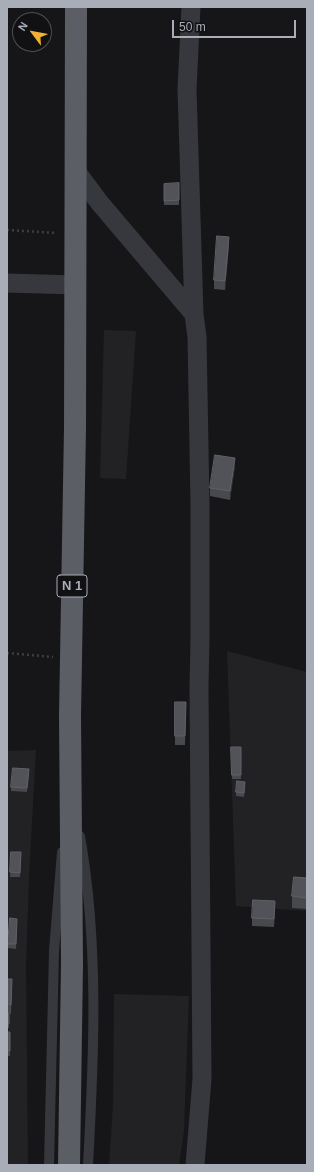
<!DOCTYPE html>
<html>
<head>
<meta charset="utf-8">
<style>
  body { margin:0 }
  #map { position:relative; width:314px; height:1172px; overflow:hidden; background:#161618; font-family:Helvetica,sans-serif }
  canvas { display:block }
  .frame { position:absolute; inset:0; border:8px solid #a8adb8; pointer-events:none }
  .north { position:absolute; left:12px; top:12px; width:40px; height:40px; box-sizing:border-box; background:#111113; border:1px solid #4d4f55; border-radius:50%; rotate:302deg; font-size:11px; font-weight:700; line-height:16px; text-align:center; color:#a8adb8 }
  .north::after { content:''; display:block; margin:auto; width:14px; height:18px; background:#f2b134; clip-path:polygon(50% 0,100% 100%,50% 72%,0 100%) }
  .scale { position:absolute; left:172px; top:20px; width:124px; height:18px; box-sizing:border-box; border:2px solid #a8adb8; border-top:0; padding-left:5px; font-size:12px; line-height:14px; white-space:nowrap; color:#a8adb8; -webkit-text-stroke:3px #111113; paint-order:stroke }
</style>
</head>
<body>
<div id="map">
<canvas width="314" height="1172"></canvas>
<div class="frame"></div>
<div class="north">N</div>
<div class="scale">50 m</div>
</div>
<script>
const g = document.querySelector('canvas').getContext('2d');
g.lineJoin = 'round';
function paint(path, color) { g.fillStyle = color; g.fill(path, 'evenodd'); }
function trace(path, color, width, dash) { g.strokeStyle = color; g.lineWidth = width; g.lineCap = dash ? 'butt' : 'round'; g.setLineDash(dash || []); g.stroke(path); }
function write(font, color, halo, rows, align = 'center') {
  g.font = font + ' Helvetica,sans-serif'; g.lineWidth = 4; g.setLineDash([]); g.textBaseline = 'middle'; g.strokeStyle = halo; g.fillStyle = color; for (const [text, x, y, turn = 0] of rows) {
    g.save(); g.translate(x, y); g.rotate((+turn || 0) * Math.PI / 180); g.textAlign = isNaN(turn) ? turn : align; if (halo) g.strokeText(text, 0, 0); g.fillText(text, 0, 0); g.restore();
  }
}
const built = new Path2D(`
  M104,330L136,331L126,479L100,478Z
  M227,651L307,672V911L236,906Z
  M36,750L29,876L26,967L28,1165H7V751Z
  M114,994L189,996L184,1131L179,1165H109L113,1105Z`);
const path = new Path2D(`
  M7,230L57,233
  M7,653L53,657`);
const service = new Path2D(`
  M80,836C99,944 94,1056 88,1165
  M49,1165L54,951L62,852`);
const minor = new Path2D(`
  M191,7L187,89L194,314L197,337L200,504V639L199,688L202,1079L195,1165
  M76,171L99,202L194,314
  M7,283L76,285`);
const trunk = new Path2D(`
  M69,1165L72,964L70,715L75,428L76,7`);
const wall = new Path2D(`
  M179,183V205H164V184Z
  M229,245L225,290L214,289V280Z
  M235,466L230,500L210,496V488Z
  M175,702H186L185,745H175Z
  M231,747H241V779H232Z
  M29,773L27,792L11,791V787Z
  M245,786L244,797L236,796V792Z
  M11,852H21L20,877H10Z
  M307,878V909L292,908V896Z
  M275,910L274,927L252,926V918Z
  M17,923L16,949L8,948V944Z
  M7,979L12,987L11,1014L7,1012Z
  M7,1013H9V1028H7Z
  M7,1032H10V1056H7Z`);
const shadedWall = new Path2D(`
  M229,237V245L225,290V281Z
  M235,458V466L230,500V491Z
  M275,901V910L274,927V919Z`);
const building = new Path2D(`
  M179,183V200L164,201V184Z
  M217,236L229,237L225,281L214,280Z
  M215,455L235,458L230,491L210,488Z
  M175,702H186L185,736H175Z
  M231,747H241V775H232Z
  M13,768L29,769L27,788L11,787Z
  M237,781L245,782L244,793L236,792Z
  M11,852H21L20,873L10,872Z
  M294,877L307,878V898L292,896Z
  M253,900L275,901L274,919L252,918Z
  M10,918L17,919L16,944H8Z
  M7,979H12L11,1005L7,1003Z
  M7,1013H9V1024H7Z
  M7,1032H10V1051H7Z`);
const shields = [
  [72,586,30]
];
const shieldNames = [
  ["N 1",72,586]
];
paint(built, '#222225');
trace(path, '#3d3f44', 2.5, [2, 3]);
trace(service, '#37383d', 10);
trace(minor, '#37383d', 19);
trace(trunk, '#5b5e65', 22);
paint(wall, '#47494d');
paint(shadedWall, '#2f3033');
paint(building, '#525359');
trace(building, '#5f6168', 1);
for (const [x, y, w] of shields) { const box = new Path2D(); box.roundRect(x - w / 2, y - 11, w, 22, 3); g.fillStyle = '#111113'; g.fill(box); trace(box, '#a8adb8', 1); }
write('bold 13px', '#a8adb8', null, shieldNames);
</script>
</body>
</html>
